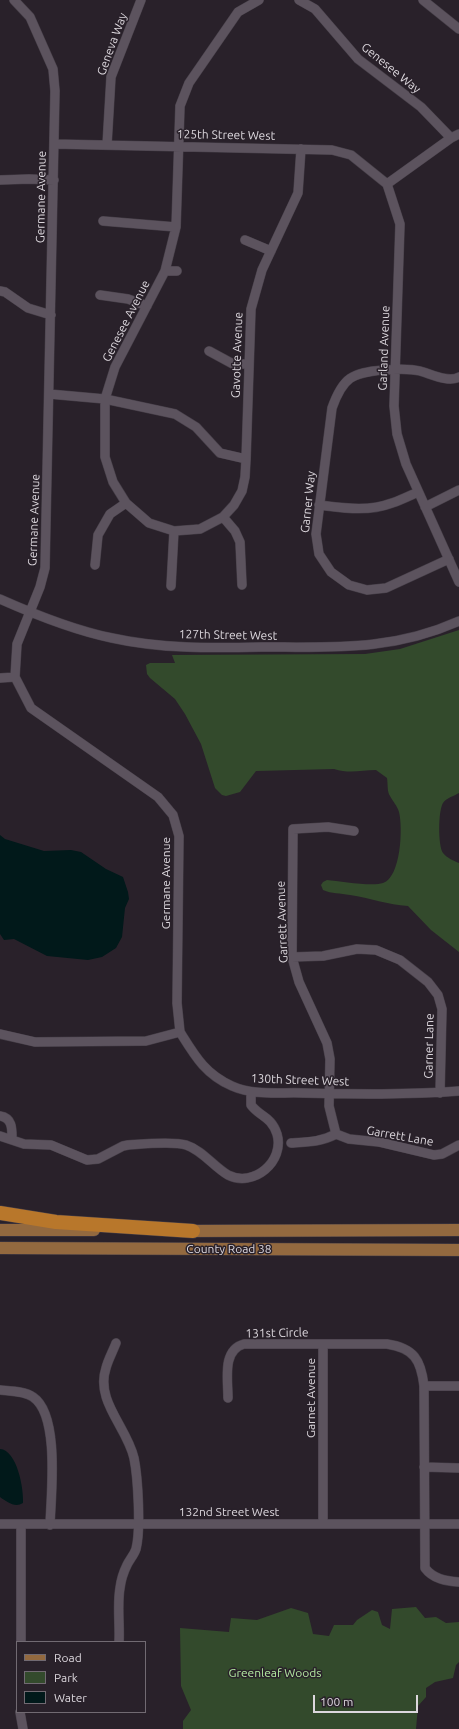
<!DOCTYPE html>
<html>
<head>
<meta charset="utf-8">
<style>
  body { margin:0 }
  #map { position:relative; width:459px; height:1729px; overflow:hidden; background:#29212a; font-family:Ubuntu,sans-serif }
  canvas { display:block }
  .legend { position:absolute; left:16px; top:1641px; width:130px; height:72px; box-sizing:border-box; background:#29212a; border:1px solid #716a72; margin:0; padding:5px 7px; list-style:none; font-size:12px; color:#dcd7dd }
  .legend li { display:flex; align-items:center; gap:8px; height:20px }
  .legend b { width:20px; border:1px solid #716a72 }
  .scale { position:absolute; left:313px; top:1695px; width:105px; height:18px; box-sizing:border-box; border:2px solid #dcd7dd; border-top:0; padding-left:5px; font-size:12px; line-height:14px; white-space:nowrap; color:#dcd7dd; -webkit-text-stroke:3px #29212a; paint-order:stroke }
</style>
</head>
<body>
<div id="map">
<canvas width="459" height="1729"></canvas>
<ul class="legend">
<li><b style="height:5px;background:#93693f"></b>Road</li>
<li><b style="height:11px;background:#334a2c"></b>Park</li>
<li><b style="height:11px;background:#01191a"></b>Water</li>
</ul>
<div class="scale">100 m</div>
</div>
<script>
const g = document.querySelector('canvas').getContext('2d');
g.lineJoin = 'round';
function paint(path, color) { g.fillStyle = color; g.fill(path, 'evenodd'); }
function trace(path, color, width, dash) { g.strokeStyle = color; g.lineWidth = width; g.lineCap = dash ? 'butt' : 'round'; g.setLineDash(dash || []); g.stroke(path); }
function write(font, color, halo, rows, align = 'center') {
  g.font = font + ' Ubuntu,sans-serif'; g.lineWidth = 3; g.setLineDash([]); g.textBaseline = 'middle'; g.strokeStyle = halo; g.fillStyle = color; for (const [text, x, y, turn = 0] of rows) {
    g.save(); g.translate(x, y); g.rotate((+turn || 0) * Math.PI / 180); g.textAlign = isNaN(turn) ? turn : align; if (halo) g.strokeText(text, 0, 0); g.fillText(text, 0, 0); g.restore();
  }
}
const green = new Path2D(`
  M459,630V793C454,796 446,798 443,803C438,811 438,846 443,853C447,858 454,861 459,863V952L431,930L408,906C388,905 370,898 350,895C340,893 332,894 323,890L321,885L323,882L327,880C340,881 372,887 383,883C401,877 403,828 399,812C397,805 393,802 390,796C387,792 388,784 387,778L376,770C361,770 350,774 334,769L256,771L240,792L226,796L222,795L215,788L201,744L185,714L175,699L150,678L147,674L146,665L150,663H175L172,655L365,654L400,649Z
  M416,1607L425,1618L436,1617L446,1623L459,1622V1662L456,1665L453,1678L435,1682L426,1688V1697L418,1706L416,1729H183V1721L191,1710L181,1686L180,1628L229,1632L231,1618L257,1620L291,1608L308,1613L313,1634L329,1636L334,1625H353L357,1620L372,1610L378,1612L382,1625L390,1629L392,1609Z`);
const water = new Path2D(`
  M0,835L5,839L44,851L71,850L81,852L106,869L123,877L128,892L129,899L125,908L122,937L116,948L102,957L88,960L47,956L14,939L4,940L0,934Z
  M0,1449C17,1450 24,1489 23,1503C15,1508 7,1502 0,1497Z`);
const minor = new Path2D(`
  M14,0L30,17L53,69L55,91L45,568L40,587L17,644L15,677L31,708L158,797L173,815L179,836L177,1003L180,1032
  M259,0L238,12L189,83L180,106L176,227L165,271L115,367L105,399V457L113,482L126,503L149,523L174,531L200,529L223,517L234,505L242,491L245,477L246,459L251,309L262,270L298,193L301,149
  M299,0L315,9L358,59L421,107L451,138
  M423,0L459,29
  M54,144L332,150L351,155L387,184
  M107,145L111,77L141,0
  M0,180L29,179L54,180
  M387,184L400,224L394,406L397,434L406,464L459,582
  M387,184L451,138L459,134
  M103,221L176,227
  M245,240L271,251
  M165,271H177
  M0,291L5,292L28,308L51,315
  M100,295L128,299L147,306
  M209,351L233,364H248
  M49,394L105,399L175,414L196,427L220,453L246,459
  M319,505C344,508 368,512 392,503C401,500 409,496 418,492
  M425,507L459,490
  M223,517L235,531L240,542L242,585
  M449,559L386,588L367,590L349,585L331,572L319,554L316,534L332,408C343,377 352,373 383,370C395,369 409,368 420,371C431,374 449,383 459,377
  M95,565L98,535L110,514L126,503
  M171,586L174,531
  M0,599C36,615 73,630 112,638C161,649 212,648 262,647C334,647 392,651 459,621
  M0,678L15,677
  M292,957L323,956L357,949L376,950L400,960L428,982L438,995L442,1009L440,1093
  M0,1034L35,1042L146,1041L180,1032C195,1056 205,1074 232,1086C254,1096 280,1092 304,1093C355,1094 408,1095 459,1091
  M0,1116C13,1118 12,1130 12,1140
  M336,1134L329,1106L330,1059L327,1043L299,982L292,957L293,829L328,827L354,831
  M336,1134L349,1139L379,1142L434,1155L442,1154L459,1145
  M0,1136L24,1144L51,1145L87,1160L98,1159L123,1146L128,1145C143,1144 173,1141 186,1145C202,1150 214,1167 228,1175C254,1188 285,1161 277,1134C271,1116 260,1117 251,1105V1092
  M291,1143C308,1142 321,1142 336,1134
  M116,1343C113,1351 108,1360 106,1368C95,1401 127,1427 134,1458C138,1478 141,1530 136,1549C134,1555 130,1559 127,1565C124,1571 121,1580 120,1588C117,1605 120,1624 119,1642
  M424,1386H459
  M0,1390C10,1391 25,1391 33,1397C60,1415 51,1495 50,1525
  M228,1398C228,1379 222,1350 244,1344H387C414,1348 421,1360 424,1386L425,1568C433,1579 446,1581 459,1582
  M424,1467L459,1468
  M0,1524H459
  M323,1524V1345
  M21,1642V1524
  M20,1712L23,1729`);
const major = new Path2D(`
  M0,1230H94
  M184,1231L459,1230
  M0,1248L459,1250`);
const highway = new Path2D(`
  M0,1213L56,1222L193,1231`);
const streetNames = [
  ["Geneva Way",112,44,-70],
  ["Genesee Way",391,68,39],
  ["125th Street West",226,135,1],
  ["Germane Avenue",41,197,-89],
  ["Genesee Avenue",126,321,-63],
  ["Garland Avenue",384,348,-88],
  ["Gavotte Avenue",237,355,-88],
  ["Garner Way",308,502,-84],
  ["Germane Avenue",34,520,-88],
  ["127th Street West",228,635,1],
  ["Germane Avenue",166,883,-90],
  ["Garrett Avenue",282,922,-92],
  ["Garner Lane",429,1046,-89],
  ["130th Street West",300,1080,2],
  ["Garrett Lane",400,1136,10],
  ["County Road 38",229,1249],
  ["131st Circle",277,1333,-1],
  ["Garnet Avenue",311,1398,-90],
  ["132nd Street West",229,1512]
];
const parkNames = [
  ["Greenleaf Woods",275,1673]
];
paint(green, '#334a2c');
paint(water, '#01191a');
trace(minor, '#463f48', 10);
trace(major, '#463f48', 13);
trace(highway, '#463f48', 15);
trace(minor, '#5c535e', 9);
trace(major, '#93693f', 12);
trace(highway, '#b8772b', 14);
write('12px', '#dcd7dd', '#29212a', streetNames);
write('12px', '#b3e9a1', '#29212a', parkNames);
</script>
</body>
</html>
